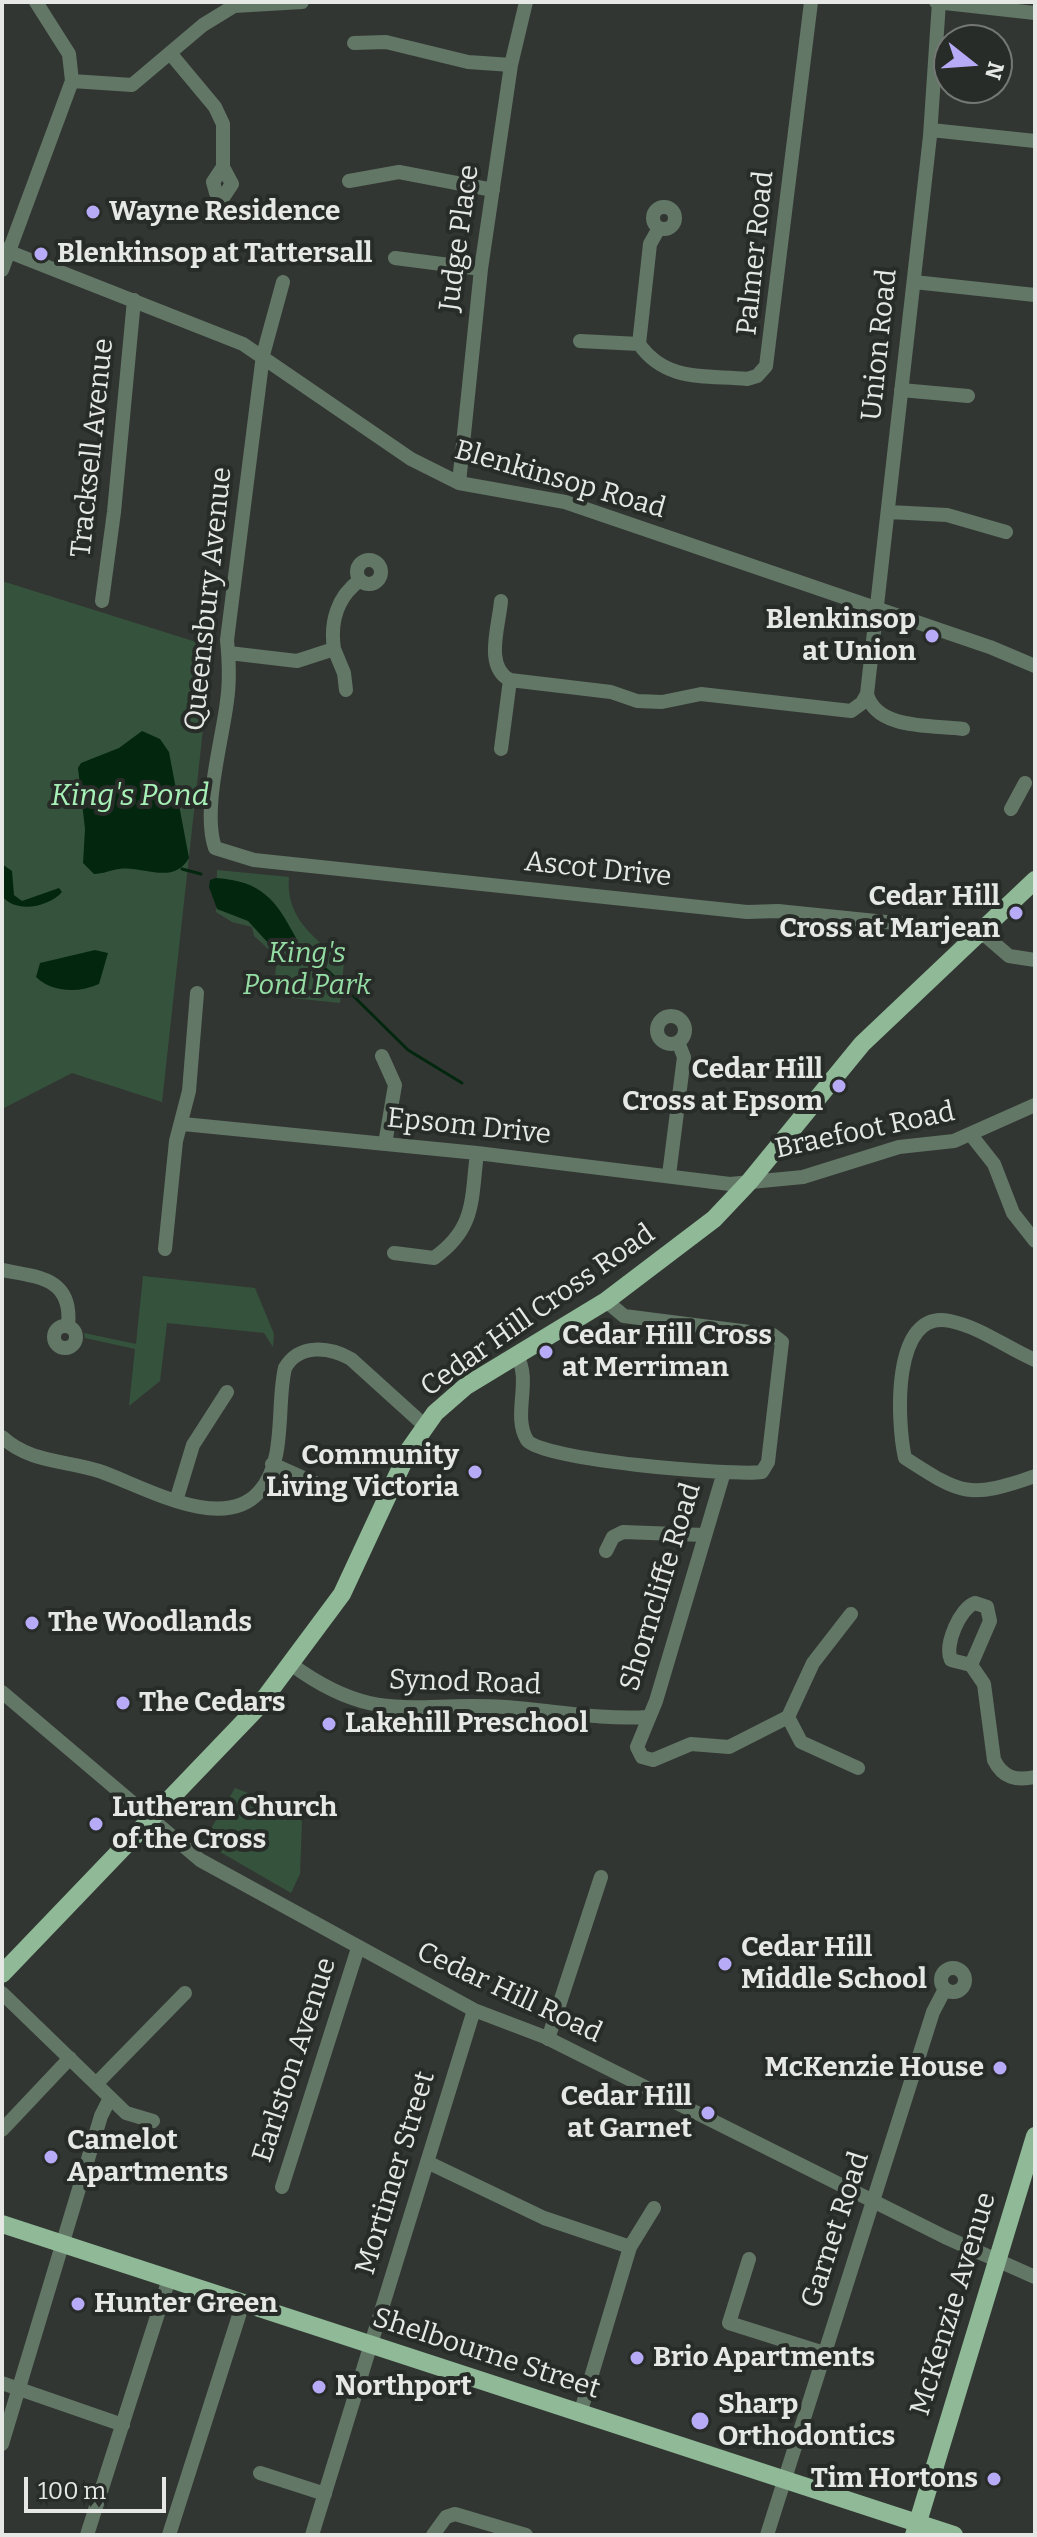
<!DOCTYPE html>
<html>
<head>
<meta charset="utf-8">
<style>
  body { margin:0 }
  #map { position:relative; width:1037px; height:2537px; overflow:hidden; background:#323632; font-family:Bitter,serif }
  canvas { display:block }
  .frame { position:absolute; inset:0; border:4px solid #e5e8e5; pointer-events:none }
  .north { position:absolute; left:933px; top:24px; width:80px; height:80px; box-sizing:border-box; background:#282c28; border:2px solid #747774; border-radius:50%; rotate:107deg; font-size:22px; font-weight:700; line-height:32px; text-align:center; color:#e5e8e5 }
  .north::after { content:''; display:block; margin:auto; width:28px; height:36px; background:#b7abf8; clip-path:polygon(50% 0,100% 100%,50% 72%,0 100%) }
  .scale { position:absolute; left:24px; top:2477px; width:142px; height:36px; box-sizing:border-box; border:4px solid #e5e8e5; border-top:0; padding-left:10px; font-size:24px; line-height:28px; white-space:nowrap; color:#e5e8e5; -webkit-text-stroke:6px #282c28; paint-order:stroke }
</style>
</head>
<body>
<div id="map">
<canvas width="1037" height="2537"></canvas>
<div class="frame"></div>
<div class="north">N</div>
<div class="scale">100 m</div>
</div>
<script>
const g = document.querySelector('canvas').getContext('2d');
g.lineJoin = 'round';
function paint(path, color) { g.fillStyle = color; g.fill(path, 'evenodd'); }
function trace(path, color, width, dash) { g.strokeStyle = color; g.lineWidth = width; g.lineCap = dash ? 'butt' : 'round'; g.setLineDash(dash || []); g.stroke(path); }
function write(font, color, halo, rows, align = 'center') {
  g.font = font + ' Bitter,serif'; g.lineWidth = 8; g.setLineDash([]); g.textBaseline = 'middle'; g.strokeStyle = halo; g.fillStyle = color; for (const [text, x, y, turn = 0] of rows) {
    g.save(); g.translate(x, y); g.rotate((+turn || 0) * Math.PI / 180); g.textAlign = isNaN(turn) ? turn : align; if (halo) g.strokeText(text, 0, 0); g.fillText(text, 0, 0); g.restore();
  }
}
const green = new Path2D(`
  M2,581L212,647L162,1102L72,1073L2,1109Z
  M217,870L289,877C285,918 315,939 344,962L340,1003L273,996L277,957L254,936L252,927L232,922L216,912Z
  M143,1276L255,1288L274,1334L273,1347L264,1333L167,1323L160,1381L129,1406L135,1349L85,1338L84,1333L136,1344Z
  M235,1788L264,1799L302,1821L300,1874L291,1893L203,1842Z`);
const water = new Path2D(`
  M142,731L160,739L169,752L189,858C173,886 143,865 119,869C110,870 103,874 94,874L83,863L85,829L78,768L81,763L119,748Z
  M2,864L12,871L14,895L22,901L59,888L62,892C49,907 16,914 2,896Z
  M216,878C262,881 276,900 296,938L293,950L269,944L248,921L217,909L209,887L210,880Z
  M95,950L108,953L99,984C79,993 53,993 36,977L40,963Z`);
const stream = new Path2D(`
  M182,869L201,874
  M294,943L330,973L408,1050L462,1083`);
const minor = new Path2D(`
  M936,2L1035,13
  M354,43L386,42L468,62L511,65
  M170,53L215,107L223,124V167L232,184L224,196L216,193L213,182L223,167
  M72,81L132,85L203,25L234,6L302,2
  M931,130L1035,141
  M349,181L399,172L493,190
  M653 218a11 11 0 1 1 22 0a11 11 0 1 1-22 0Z
  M2,249L243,344L411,459L459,483L565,502L990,647L1035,666
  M395,258L481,269
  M2,270L72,81L69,54L36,2
  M283,282L263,355L227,640C229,660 230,681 227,701C222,742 202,810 215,848L254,860L747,912L778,911L954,929L987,937L1009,956L1035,960
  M914,282L1035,295
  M580,341L639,344
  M639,344C666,382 704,375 747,379L757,376L766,366L811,2
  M639,344L650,244L659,228
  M901,390L968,396
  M459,483L481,269L511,65L526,2
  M889,512L947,515L1006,532
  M357 572a12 12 0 1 1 24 0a12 12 0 1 1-24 0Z
  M102,601L114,512L134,300
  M501,601C499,626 484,667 510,680L611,692L637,701L662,702L701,694L851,711L862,703L867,694C876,730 933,725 963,729
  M334,649L344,673L346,690
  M229,653L297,661L334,649C330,622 337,597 360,580
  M867,694L930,136L939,2
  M501,749L510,680
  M1011,809L1025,783
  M657 1030a14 14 0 1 1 28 0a14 14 0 1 1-28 0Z
  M382,1056L395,1085L385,1144
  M183,1124L477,1153L730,1184L803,1177L899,1147L954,1141L1035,1105
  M971,1135L994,1164L1013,1213L1035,1241
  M669,1175L684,1057L678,1042
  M165,1249L176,1141L189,1091L197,993
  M394,1253L434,1258C476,1228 471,1200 477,1153
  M2,1270C39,1277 73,1278 68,1326
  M54 1337a11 11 0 1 1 22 0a11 11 0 1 1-22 0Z
  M517,1356C532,1381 512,1415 527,1440C539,1460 732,1476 762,1472L768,1462L782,1342L773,1335L624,1316L606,1301
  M1035,1360C1007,1348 980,1327 950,1321C891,1308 897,1423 905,1458C962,1495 969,1499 1035,1476
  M2,1437C30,1463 65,1460 99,1471C141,1485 222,1534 259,1492C287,1461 276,1405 285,1368C299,1343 330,1347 351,1359L424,1425
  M272,1464L319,1485
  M724,1472L656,1701L637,1747L642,1757L653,1760L691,1744L729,1747L788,1717L801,1742L858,1768
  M176,1501L193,1445L227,1392
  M606,1551L613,1537L623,1532L704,1535
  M975,1603L987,1607L990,1621L971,1665L951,1660C944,1645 960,1608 975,1603Z
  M292,1665C376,1726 412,1701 505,1707C552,1710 599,1720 647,1717
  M971,1665L984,1684L994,1760C1003,1778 1016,1781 1035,1777
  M2,1692L200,1860L474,2010L545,2037L945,2237L1035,2277
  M788,1717L813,1663L851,1614
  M941 1980a12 12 0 1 1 24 0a12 12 0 1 1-24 0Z
  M2,1993L126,2113L153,2121
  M548,2039L601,1877
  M96,2084L185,1993
  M2,2130L70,2058
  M427,2162L544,2218L630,2247
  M282,2187L358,1948
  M749,2259L729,2323L824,2353
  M2,2383L123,2425
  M580,2414L630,2247L654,2208
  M2,2444L101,2116L110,2098
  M260,2473L325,2494
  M87,2535L169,2279
  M169,2535L243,2303
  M312,2535L474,2010
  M433,2535L446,2517L455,2514L526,2535
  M767,2535L933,2012L945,1989`);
const major = new Path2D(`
  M2,1974L258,1707L342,1594L409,1450L435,1413L466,1386L606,1301L714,1219L749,1182L862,1044L1035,880
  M2,2224L954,2535
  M914,2535L1035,2136`);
const markers = [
  [93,212,8,"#b7abf8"],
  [41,254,8,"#b7abf8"],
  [932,636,8,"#b7abf8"],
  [1016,913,8,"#b7abf8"],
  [839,1086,8,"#b7abf8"],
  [546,1352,8,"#b7abf8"],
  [475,1472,8,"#b7abf8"],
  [32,1623,8,"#b7abf8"],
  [123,1703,8,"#b7abf8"],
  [329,1724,8,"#b7abf8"],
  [96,1824,8,"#b7abf8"],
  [725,1964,8,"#b7abf8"],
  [1000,2068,8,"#b7abf8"],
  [708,2113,8,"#b7abf8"],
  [51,2157,8,"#b7abf8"],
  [78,2304,8,"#b7abf8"],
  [637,2358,8,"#b7abf8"],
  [319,2387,8,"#b7abf8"],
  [700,2421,10,"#b7abf8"],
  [994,2479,8,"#b7abf8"]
];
const poiNames = [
  ["Wayne Residence",109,212],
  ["Blenkinsop at Tattersall",57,254],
  ["Blenkinsop",916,620,"right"],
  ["at Union",916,652,"right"],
  ["Cedar Hill",1000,897,"right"],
  ["Cross at Marjean",1000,929,"right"],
  ["Cedar Hill",823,1070,"right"],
  ["Cross at Epsom",823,1102,"right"],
  ["Cedar Hill Cross",562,1336],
  ["at Merriman",562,1368],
  ["Community",459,1456,"right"],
  ["Living Victoria",459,1488,"right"],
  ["The Woodlands",48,1623],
  ["The Cedars",139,1703],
  ["Lakehill Preschool",345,1724],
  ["Lutheran Church",112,1808],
  ["of the Cross",112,1840],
  ["Cedar Hill",741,1948],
  ["Middle School",741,1980],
  ["McKenzie House",984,2068,"right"],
  ["Cedar Hill",692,2097,"right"],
  ["at Garnet",692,2129,"right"],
  ["Camelot",67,2141],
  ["Apartments",67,2173],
  ["Hunter Green",94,2304],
  ["Brio Apartments",653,2358],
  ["Northport",335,2387],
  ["Sharp",718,2405],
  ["Orthodontics",718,2437],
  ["Tim Hortons",978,2479,"right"]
];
const streetNames = [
  ["Judge Place",460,238,-82],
  ["Palmer Road",756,253,-84],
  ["Union Road",880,345,-84],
  ["Tracksell Avenue",93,448,-84],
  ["Blenkinsop Road",560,480,16],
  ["Queensbury Avenue",209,599,-84],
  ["Ascot Drive",598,870,6],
  ["Epsom Drive",469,1127,6],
  ["Braefoot Road",865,1131,-12],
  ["Cedar Hill Cross Road",538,1311,-35],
  ["Shorncliffe Road",661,1587,-73],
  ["Synod Road",465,1683,2],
  ["Cedar Hill Road",509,1993,25],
  ["Earlston Avenue",295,2060,-72],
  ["Mortimer Street",396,2173,-73],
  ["Garnet Road",836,2230,-72],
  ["McKenzie Avenue",954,2304,-73],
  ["Shelbourne Street",486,2354,18]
];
const parkNames = [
  ["King's",307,954],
  ["Pond Park",307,986]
];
const waterNames = [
  ["King's Pond",130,797]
];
paint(green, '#35533c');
paint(water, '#02270e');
trace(stream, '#02270e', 3);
trace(minor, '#637767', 14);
trace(major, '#8fb997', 18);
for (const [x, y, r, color] of markers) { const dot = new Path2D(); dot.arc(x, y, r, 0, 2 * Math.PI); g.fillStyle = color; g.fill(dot); trace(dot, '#282c28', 3); }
write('bold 28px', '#e5e8e5', '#282c28', poiNames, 'left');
write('28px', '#e5e8e5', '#282c28', streetNames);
write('italic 28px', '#94dda4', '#282c28', parkNames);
write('italic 30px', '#a7f1b7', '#282c28', waterNames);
</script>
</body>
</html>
